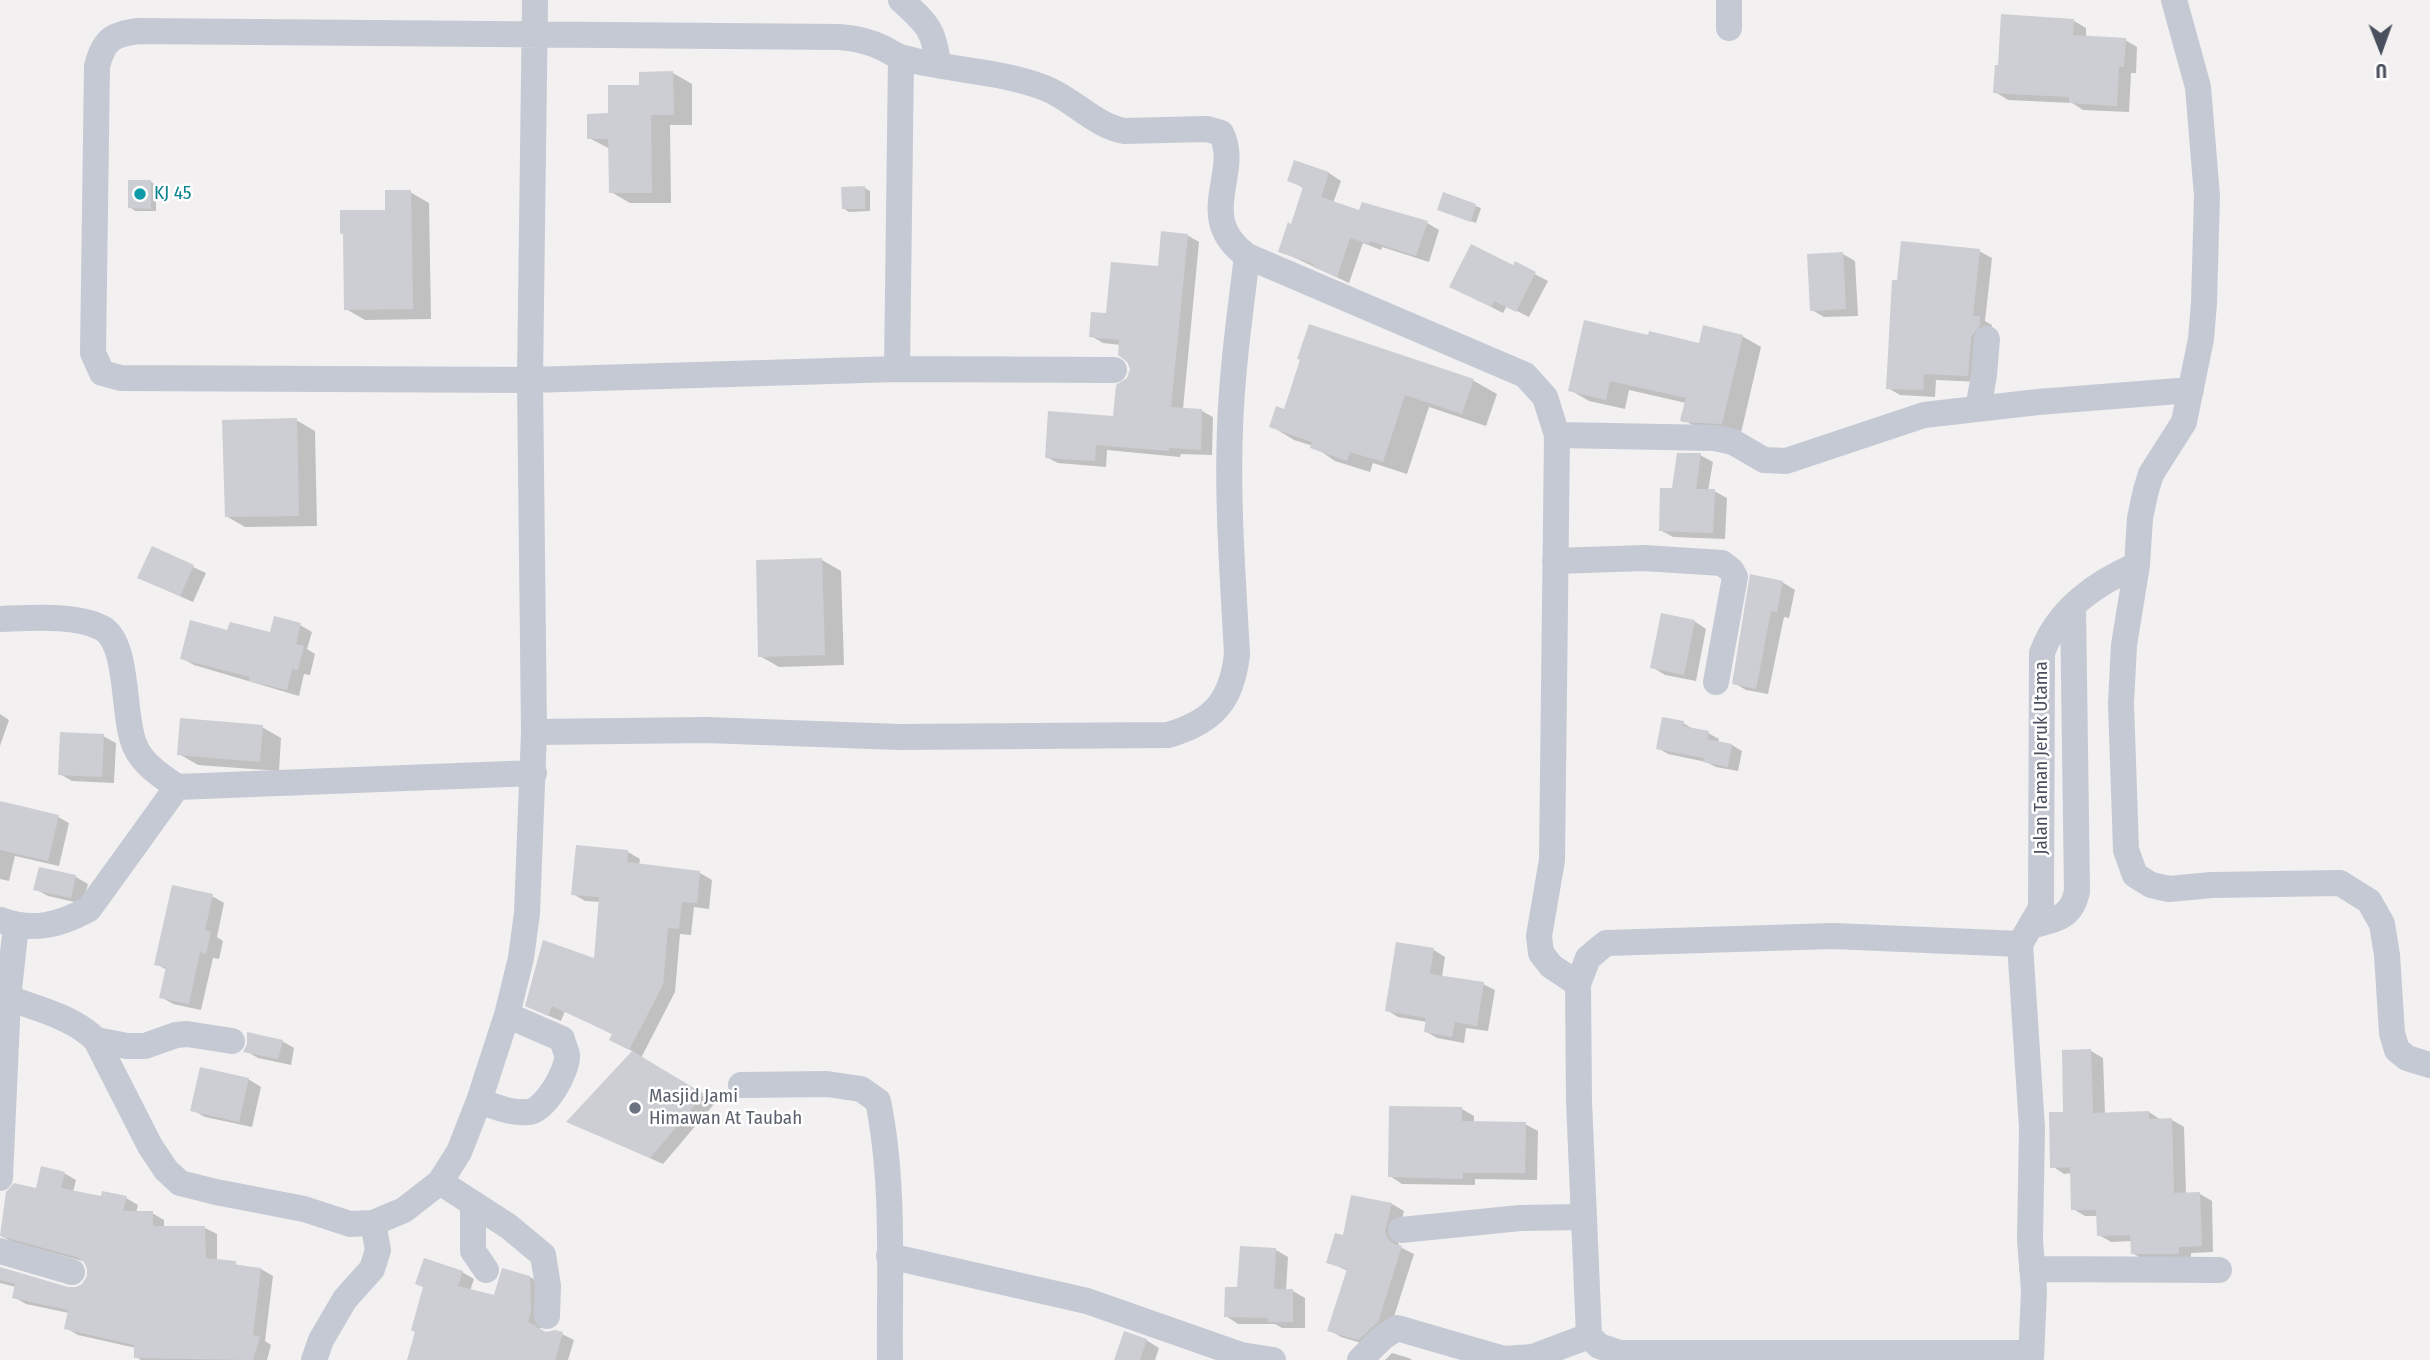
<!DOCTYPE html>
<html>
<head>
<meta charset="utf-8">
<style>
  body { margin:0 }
  #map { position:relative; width:2430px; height:1360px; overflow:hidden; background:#f2f0f0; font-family:"Fira Sans Condensed",sans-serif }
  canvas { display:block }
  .north { position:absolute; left:2346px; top:14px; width:70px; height:70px; -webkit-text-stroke:5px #fff; paint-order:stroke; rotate:179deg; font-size:19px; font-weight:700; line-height:28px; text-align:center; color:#484f5d }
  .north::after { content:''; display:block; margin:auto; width:24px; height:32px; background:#484f5d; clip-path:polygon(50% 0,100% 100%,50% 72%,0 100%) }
</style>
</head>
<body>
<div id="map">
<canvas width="2430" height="1360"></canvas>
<div class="north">U</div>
</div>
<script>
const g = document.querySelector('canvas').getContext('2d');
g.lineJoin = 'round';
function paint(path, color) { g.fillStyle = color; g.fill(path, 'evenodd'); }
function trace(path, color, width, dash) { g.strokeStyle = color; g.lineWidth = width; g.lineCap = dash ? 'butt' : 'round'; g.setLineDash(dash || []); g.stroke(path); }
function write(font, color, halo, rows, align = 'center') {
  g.font = font + ' "Fira Sans Condensed",sans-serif'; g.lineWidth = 5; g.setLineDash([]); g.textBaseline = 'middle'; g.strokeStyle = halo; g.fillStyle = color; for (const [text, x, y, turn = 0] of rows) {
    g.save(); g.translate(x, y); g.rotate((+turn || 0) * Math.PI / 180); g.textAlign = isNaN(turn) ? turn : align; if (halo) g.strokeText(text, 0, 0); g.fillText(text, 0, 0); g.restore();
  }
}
const shadow = new Path2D(`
  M2074,21L2086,28V38L2125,40L2137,47L2136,73H2131L2129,112L2083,110L2072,103L2008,100L1995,92Z
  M673,73L692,84V125H670L671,203H630L611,192L610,149L589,138L641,86Z
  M1295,162L1329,173L1341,181L1333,203L1361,212L1427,223L1439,230L1429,262L1382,247L1381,250L1363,243L1349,283L1280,251L1292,226L1305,189L1289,180Z
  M151,182L156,185V211H135L130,207Z
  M865,188L870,191V211L849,212L843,208Z
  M410,192L429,203L431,319L365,320L346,309L387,212Z
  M1444,195L1481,208L1476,223L1439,210Z
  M1187,235L1199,242L1183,409L1202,411L1213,417L1212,455L1181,454L1180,457L1107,450L1106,467L1058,463L1046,457L1115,418L1131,369L1121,345L1103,343L1091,336L1108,315L1160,268Z
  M1979,251L1992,258L1985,321L1992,325L1980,382L1936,380L1935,397L1900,395L1888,388Z
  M1843,254L1855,261L1858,316L1824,317L1812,310Z
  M1515,264L1548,281L1529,317L1507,306L1503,313L1464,293L1514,267Z
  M1310,326L1474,381L1497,394L1486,426L1429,407L1407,474L1373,463L1370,472L1335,461L1313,446L1294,440L1271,426L1285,411Z
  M1742,336L1761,347L1741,433L1701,430L1682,419L1686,403L1629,390L1625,409L1589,401L1570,390L1649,337L1700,345Z
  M296,420L315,431L317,526L245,527L226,516Z
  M1700,455L1713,462L1708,491H1714L1727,498L1725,539L1673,537L1660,530Z
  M152,548L206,573L193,602L152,584Z
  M822,560L841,571L844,665L779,667L760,656Z
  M1782,582L1795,590L1789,618L1784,617L1768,694L1746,690L1734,683Z
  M1694,621L1706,629L1696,681L1665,675L1652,667Z
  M300,625L312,632L307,649L315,654L310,675L304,674L299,696L194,665L182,658L229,632L271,634Z
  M0,714L9,720L0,746Z
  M1683,723L1693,729L1708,733L1719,739L1718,743L1732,745L1742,751L1738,771L1716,767L1706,762L1668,754L1658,748Z
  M262,727L281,738L279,771L198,765L179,754Z
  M103,736L116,743L114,783L72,781L60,774Z
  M0,803L58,817L69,823L59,866L15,856L9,881L0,879Z
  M628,852L640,859L639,865L700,873L712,880L709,909L694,907L691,935L680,934L675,992L641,1058L715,1103L663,1164L569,1122L634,1052L611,1039L614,1035L565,1011L561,1021L540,1012L596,960L601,902L585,901L573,894Z
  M40,869L76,877L88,884L83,904L48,896L35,889Z
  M212,896L224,903L217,937L223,941L219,959L213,958L201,1010L173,1004L161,997L167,970L156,964Z
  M1434,950L1445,957L1442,977L1483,984L1495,990L1488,1031L1466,1028L1464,1043L1437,1038L1425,1031L1427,1022L1398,1017L1387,1010Z
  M282,1041L294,1048L291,1065L258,1058L246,1051Z
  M2091,1051L2103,1058L2105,1114L2149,1112L2161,1120H2172L2184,1127L2186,1194H2200L2212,1201L2213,1252L2191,1253V1260H2145L2132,1253V1241L2111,1242L2099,1235L2098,1216H2085L2073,1209L2072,1173L2064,1174L2052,1166L2065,1113Z
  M248,1079L261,1087L252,1127L205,1117L192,1110Z
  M1462,1109L1474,1116V1123L1525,1124L1538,1131L1537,1180L1475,1179V1185L1402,1184L1390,1176Z
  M64,1173L76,1180L73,1192L102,1198H126L138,1205L136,1213H152L164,1220V1228H205L217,1234V1261L261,1269L273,1276L265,1341L271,1345L267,1360H141L136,1357V1348L78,1335L66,1328L69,1313L26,1304L14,1297L16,1287L0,1283V1269L67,1289H77L89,1278L86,1262L12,1242L0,1235L38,1190Z
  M1392,1204L1404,1211L1397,1240L1400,1247L1414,1254L1390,1329L1371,1346L1341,1337L1329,1330L1348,1271L1328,1262L1345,1238Z
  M1276,1250L1288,1257L1286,1291H1293L1305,1298V1328H1282L1275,1324H1238L1226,1316L1239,1289Z
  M462,1272L474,1279L470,1291L496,1298L530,1277L542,1284L543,1320L540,1330L546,1333L562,1334L574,1340L568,1360H409Z
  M1146,1340L1159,1348L1155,1360H1116Z
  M1392,1353L1409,1358L1412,1360H1385Z`);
const building = new Path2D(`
  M2001,14L2074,19L2073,35L2126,38L2124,67H2119L2117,106L2069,103V97L1993,93L1995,65H1998Z
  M673,71L674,115H651L652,193H609L608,139H587V114L608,113V85H639V72Z
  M1294,160L1329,172L1321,197L1359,210L1362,202L1428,221L1416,256L1370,241L1369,244L1350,238L1337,277L1313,267L1314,264L1278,252L1288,222L1291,224L1303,187L1287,181Z
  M128,180H151V209L128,208Z
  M865,186V209H842L841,187Z
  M385,190H411L413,309L344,310L343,234H340V210H385Z
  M1443,192L1476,204L1471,222L1437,210Z
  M1161,231L1188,234L1171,407L1202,409L1201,450L1169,448V451L1096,445L1095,461L1045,458L1048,411L1113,416L1116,385L1127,378L1130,369L1127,362L1118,355L1119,340L1089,337L1091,312L1106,313L1111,262L1158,266Z
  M1901,241L1980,249L1973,316H1980V325L1971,337L1968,376L1924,374L1923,390L1886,389L1892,280H1897Z
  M1471,244L1513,265L1515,261L1536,272L1516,312L1494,301L1491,307L1449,287Z
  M1843,252L1846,309L1810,311L1807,254Z
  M1584,320L1648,335L1649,331L1699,343L1703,325L1743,335L1722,424L1682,422L1680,420L1686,398L1610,381L1606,400L1568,391Z
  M1309,324L1474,379L1462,414L1405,395L1383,462L1350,452L1347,461L1310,448L1312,442L1269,427L1276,406L1284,409L1300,360L1297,359Z
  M297,418L299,516L225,517L222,420Z
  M1677,453H1701L1696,489H1715L1713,533L1659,531L1660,488H1672Z
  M152,546L194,565L180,596L137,578Z
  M822,558L825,655L758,657L756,560Z
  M1750,574L1783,581L1777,612L1771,611L1756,689L1732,684Z
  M1661,613L1695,620L1684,675L1650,668Z
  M274,616L301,623L296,644L304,646L298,670L292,669L287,690L249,681L250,677L180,659L190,620L227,630L230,622L270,632Z
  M1662,717L1684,721L1683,726L1709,731L1707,739L1732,744L1728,767L1703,762L1704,758L1656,749Z
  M180,718L263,725L260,762L177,755Z
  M60,732L104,734L102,777L58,775Z
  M0,801L59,815L48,861L0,850Z
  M576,845L628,850L627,862L700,871L697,903L682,902L679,929L668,928L663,985L629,1050L609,1040L612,1034L552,1006L548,1016L525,1006L543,940L594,958L599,897L571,895Z
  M39,867L76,875L71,898L33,890Z
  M172,885L213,894L205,930L211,932L206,954L200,952L189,1004L159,998L166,967L154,965Z
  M1396,942L1434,948L1430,974L1484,982L1477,1026L1455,1022L1452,1037L1424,1032L1426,1018L1385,1011Z
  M247,1032L283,1040L278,1059L243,1052L247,1044Z
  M2091,1049L2093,1113L2149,1111V1119L2172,1118L2174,1193L2200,1192L2202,1246L2179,1247V1254H2131L2130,1235L2097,1236L2096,1210H2071L2070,1167L2050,1168L2049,1112H2063L2062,1050Z
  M632,1051L704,1094L650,1158L566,1122Z
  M200,1067L249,1078L239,1122L190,1111Z
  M1389,1106L1462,1107V1121L1526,1122L1525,1173H1463V1179L1388,1177Z
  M41,1166L65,1172L61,1188L101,1196L102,1191L127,1196L123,1211H153V1226H205L206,1258L236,1261V1265L261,1268L253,1335L260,1337L253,1360L134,1358V1345L64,1329L68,1310L12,1298L15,1284L0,1280V1267L68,1287H76L82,1284L87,1276V1269L84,1262L77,1257L0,1236L6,1192L14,1183L36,1188Z
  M1351,1195L1392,1203L1385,1232L1388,1239L1394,1244L1402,1246L1378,1322L1358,1340L1327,1331L1347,1269L1326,1263L1335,1233L1343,1235Z
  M1240,1246L1276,1248L1274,1289H1293V1322H1268V1318L1224,1317L1225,1287H1237Z
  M424,1258L463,1271L458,1286L494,1295L502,1268L530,1276L531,1312L528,1322L546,1332L555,1330L563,1332L555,1360H407L415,1332L411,1330L423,1287L415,1284Z
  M1124,1331L1147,1339L1140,1360H1114Z`);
const minor = new Path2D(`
  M901,0C926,23 934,28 938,64
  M1729,0V28
  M897,369L901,58
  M1114,370L897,369L530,380L121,378L102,373L93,353L97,66C104,39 113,34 139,31L839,37C855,38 870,41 885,49C891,52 897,57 904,58C950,71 999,70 1045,88C1073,99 1095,126 1124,131L1207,129L1221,133C1242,173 1193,217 1247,256L1525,375L1545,397L1557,435L1552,860L1539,936L1541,953L1551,966L1578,984
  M1978,409L1984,375L1987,339
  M1557,435L1715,438L1733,442L1764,460L1786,461L1924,415L2038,402L2191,390
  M1555,561L1644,558L1722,563L1731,570L1735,577L1716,682
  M2137,565L2124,645L2121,703L2126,850L2135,875L2151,885L2169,889L2212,885L2340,883L2369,901L2382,924L2387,955L2392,1033L2397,1050L2407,1058L2430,1065
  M0,619C29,618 76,614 102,628C130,643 122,719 135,746C143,765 162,776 177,787
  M534,732L707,730L899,737L1168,735C1213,722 1232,701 1237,654C1233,579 1227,503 1230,428C1232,370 1240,314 1247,256
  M1,920C32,932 60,925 89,909L177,787L534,773
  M2034,925C2057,919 2072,917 2077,891L2073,606
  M16,926L8,998C38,1009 73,1017 96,1040L150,1146L166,1170L180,1183L216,1192L304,1209L350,1224L373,1223L404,1210L440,1182L459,1152L479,1101L507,1015L521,958L527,913L534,732L530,380L535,0
  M2020,944L1833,936L1606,943L1588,958L1578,984L1579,1101L1589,1336L1599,1346L1620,1353H2031
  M0,998H8L0,1178
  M96,1040L127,1046H145L176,1035L187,1034L232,1041
  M741,1085L827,1084L861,1089L878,1101C895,1184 889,1276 890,1360
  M479,1101C495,1106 511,1114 528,1112C545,1111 568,1071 567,1055C566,1050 563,1044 562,1039L507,1015
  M440,1182L508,1226L543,1255L548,1286L547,1316
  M473,1203V1251L486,1270
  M1401,1230L1520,1218L1582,1217
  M0,1251L72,1272
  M889,1256L1087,1301L1241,1355L1273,1360
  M2032,1269L2219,1270
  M314,1360L321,1340L345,1299L372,1269L378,1250L373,1223
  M1360,1360L1382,1338L1397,1328L1504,1359L1533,1357L1589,1336
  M2031,1360L2034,1290L2030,1240L2032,1128L2020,944L2041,908L2042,653C2058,609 2096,583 2137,565L2140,518L2146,490L2151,474L2184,422L2201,339L2204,303L2207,196L2198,87L2174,0`);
const markers = [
  [140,194,7,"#0f9aa8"],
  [635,1108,7,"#6b7280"]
];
const cultureNames = [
  ["KJ 45",154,194]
];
const streetNames = [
  ["Jalan Taman Jeruk Utama",2042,758,-90]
];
const worshipNames = [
  ["Masjid Jami",649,1097],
  ["Himawan At Taubah",649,1119]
];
paint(shadow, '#0003');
paint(building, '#cdced4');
trace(minor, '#c4c9d4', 26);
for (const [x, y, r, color] of markers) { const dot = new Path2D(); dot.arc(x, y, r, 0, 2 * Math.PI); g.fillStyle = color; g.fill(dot); trace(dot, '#fff', 2.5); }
write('19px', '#0d838f', '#fff', cultureNames, 'left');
write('19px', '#484f5d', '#fff', streetNames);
write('19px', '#5b616d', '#fff', worshipNames, 'left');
</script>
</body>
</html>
